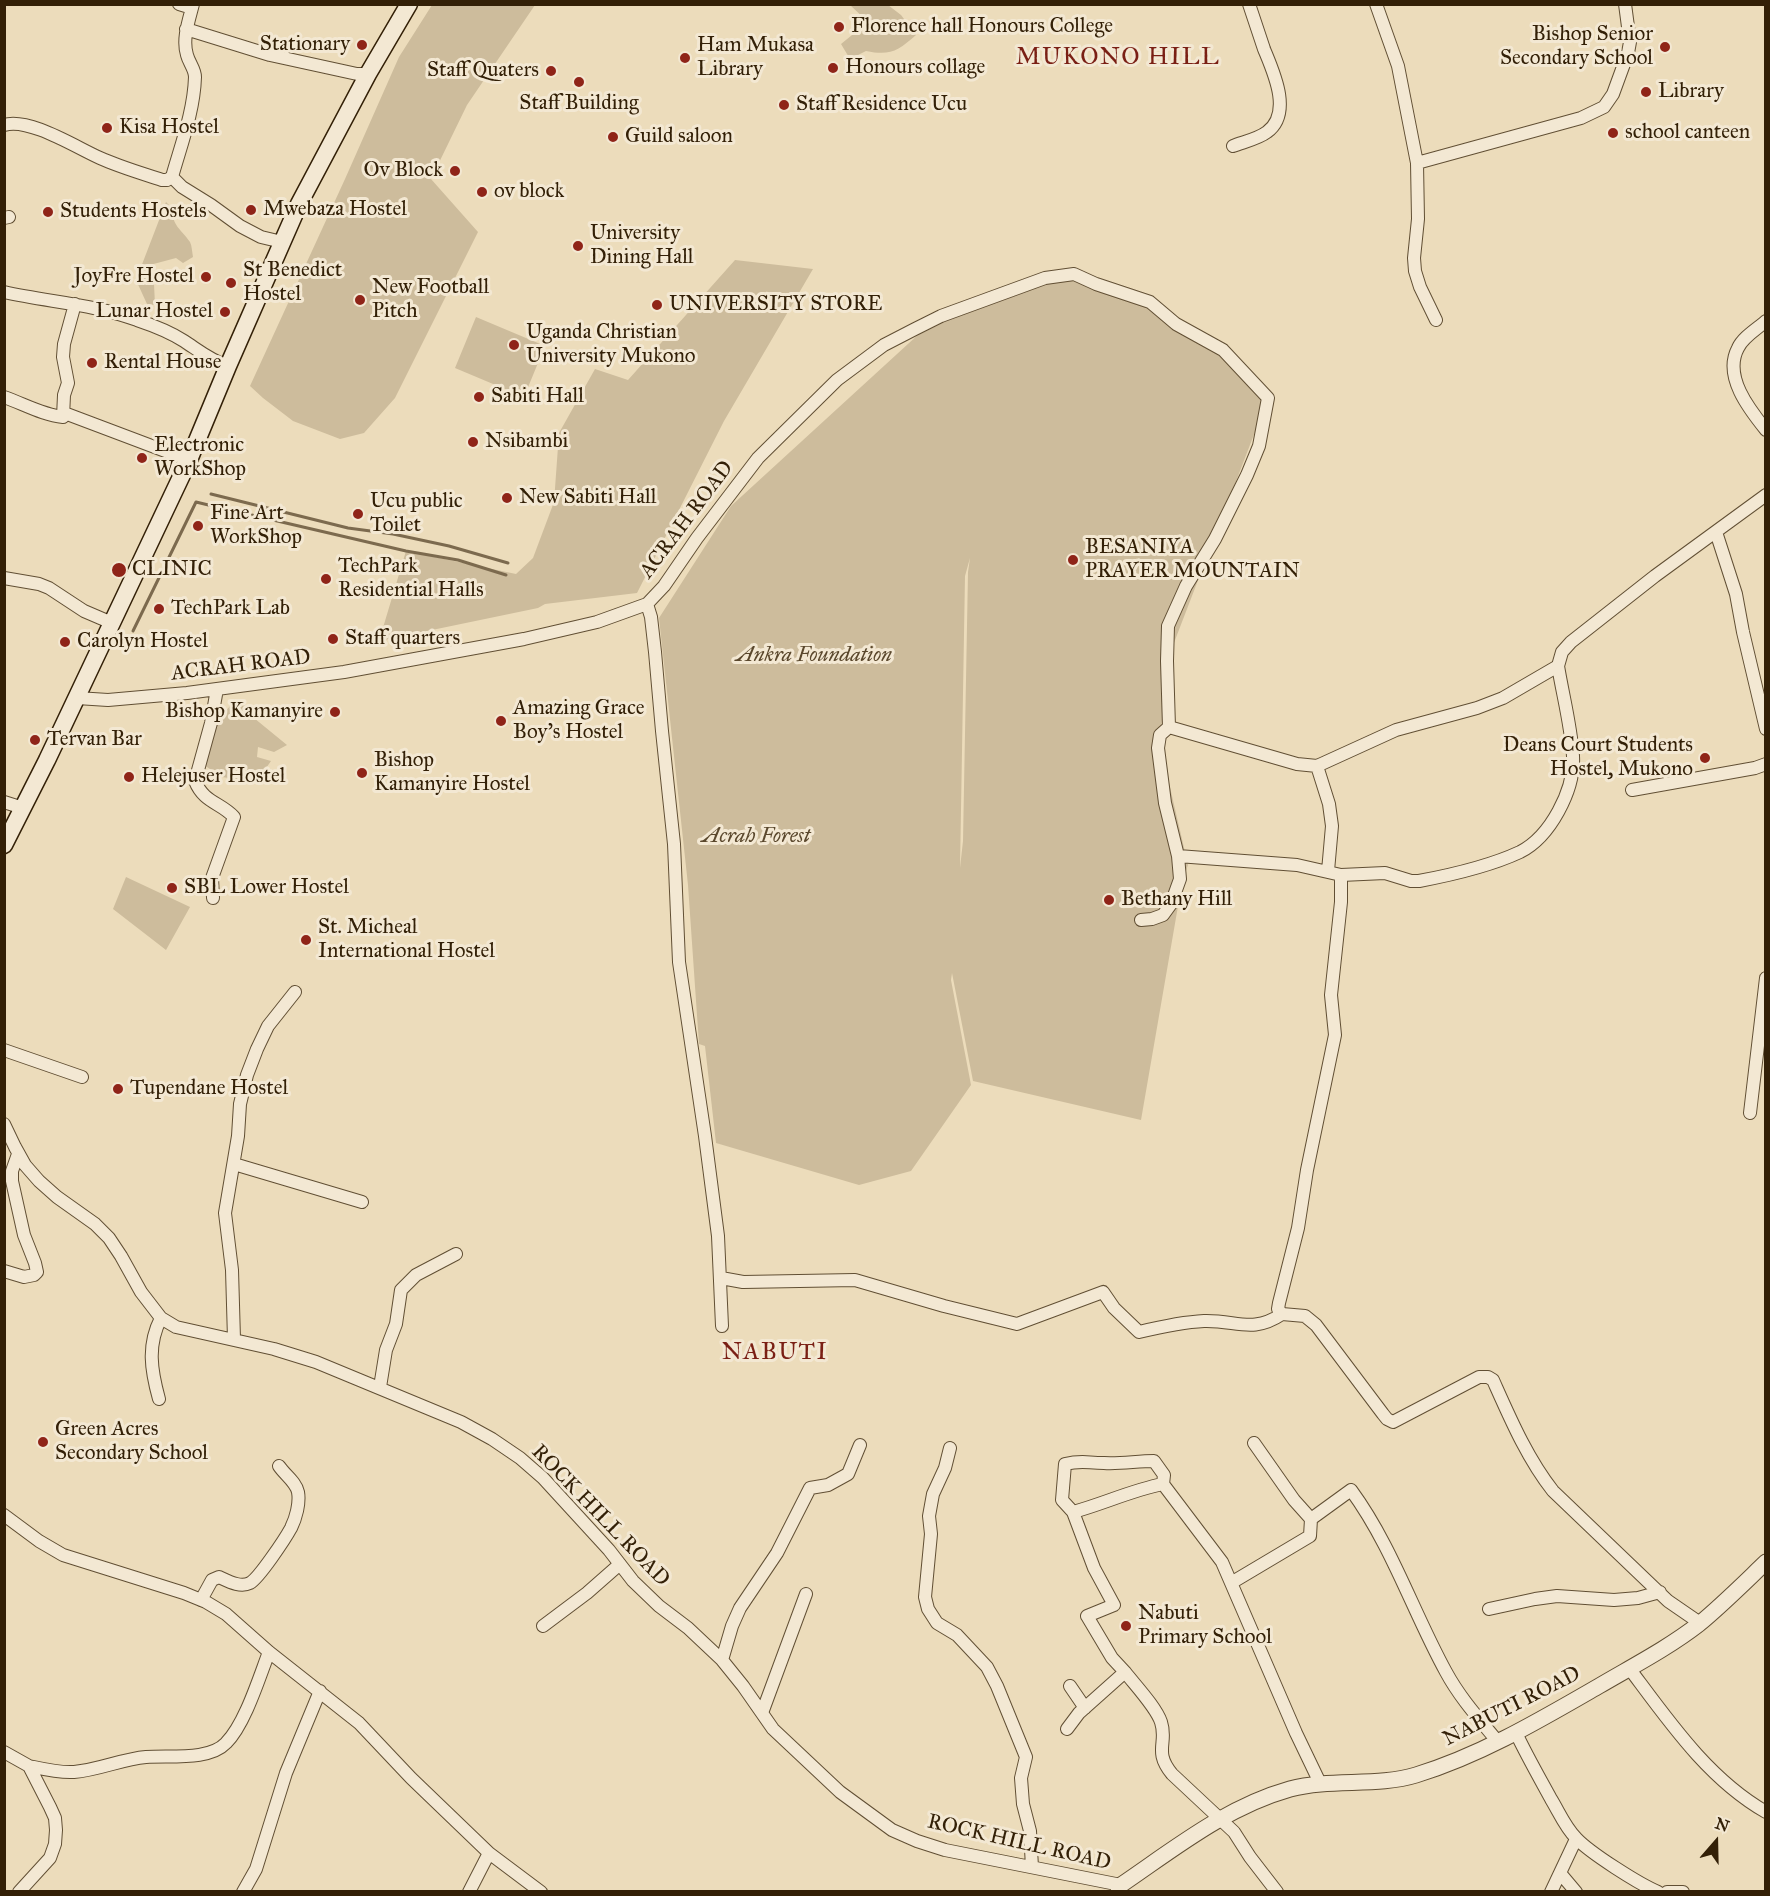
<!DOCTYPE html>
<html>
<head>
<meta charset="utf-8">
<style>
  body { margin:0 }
  #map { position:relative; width:1770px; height:1896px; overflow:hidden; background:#ecdcbb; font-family:"IM FELL Great Primer",serif }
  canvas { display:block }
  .frame { position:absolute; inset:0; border:6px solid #332007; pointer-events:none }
  .north { position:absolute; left:1686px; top:1812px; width:60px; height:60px; -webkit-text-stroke:4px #f3e8d3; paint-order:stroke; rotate:20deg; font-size:16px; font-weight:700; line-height:24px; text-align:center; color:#332007 }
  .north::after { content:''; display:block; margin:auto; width:21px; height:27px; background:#332007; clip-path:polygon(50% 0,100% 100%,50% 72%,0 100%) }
</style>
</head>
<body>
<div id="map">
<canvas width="1770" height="1896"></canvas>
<div class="frame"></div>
<div class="north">N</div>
</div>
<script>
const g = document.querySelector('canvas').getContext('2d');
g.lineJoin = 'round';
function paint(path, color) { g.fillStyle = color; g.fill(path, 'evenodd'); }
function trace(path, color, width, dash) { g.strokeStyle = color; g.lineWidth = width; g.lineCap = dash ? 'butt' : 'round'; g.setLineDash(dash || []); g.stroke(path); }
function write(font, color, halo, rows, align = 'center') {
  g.font = font + ' "IM FELL Great Primer",serif'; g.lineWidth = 6; g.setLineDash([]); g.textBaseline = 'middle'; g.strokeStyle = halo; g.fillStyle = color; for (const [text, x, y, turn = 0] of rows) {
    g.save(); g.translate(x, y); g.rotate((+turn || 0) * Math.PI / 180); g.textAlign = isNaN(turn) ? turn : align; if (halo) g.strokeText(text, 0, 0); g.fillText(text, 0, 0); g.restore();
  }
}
const green = new Path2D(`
  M432,5H535L467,105L431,179L478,232L395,398L364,433L340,439L293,421L263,398L250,386L345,179L399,57Z
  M850,5H888L901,15L916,35C898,51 890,56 866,51L850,59L841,44L868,22Z
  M166,202L172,208C172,226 181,229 190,242C192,246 192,252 193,257L183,263L176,258L146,266L154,284L155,305L147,304L136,280Z
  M735,260L813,269L724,421L637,593L545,604L538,608L379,641L406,551L516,574L533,558L554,502L559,433L595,369L628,380Z
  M1074,274L1150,302L1224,350L1268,398L1167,661L1160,744L1188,865L1182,883L1141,1120L973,1081L952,973L951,980L971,1085L911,1171L859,1185L716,1143L705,1046L699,1044L688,885L659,618L731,506L944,311ZM970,558L968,572L963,841L960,868L965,576Z
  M476,317L545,346L524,397L455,368Z
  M233,703L246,706L254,718L287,745L274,752L258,747L257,757L271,761L264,771L254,770L251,785L236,779L222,777L201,763L218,719Z
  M126,877L190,907L166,950L113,909Z`);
const stream = new Path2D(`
  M211,494L348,528L393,534L449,546L508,563
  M243,513L406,551L458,560L506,575
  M133,631L196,502L225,509`);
const minor = new Path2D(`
  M179,4L192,8
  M193,4C189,20 182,39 187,55C189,63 195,69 195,77C194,111 181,145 172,177L182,187L211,205L240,226L261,237L282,242
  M1376,4L1398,66L1417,163L1418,219L1414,258L1415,271L1420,287L1436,320
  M186,29L270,55L357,74H368
  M4,125C29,117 77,148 100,158C120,167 141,173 162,180H167L172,177
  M1233,146C1243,142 1258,139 1267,132C1293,113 1273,71 1264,49C1259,34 1254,19 1249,4
  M1417,163L1581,118L1604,107L1613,94L1628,53L1630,42L1625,4
  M4,218L9,217
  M4,292C48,302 94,304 137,320C152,325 170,332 184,341C198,350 211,361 228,366
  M75,304L64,344L63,357L68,383L64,395L63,417L67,414L189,460
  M1766,321C1757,329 1743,337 1738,348C1723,376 1749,409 1766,430
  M4,397C24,404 43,415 63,417
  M1716,532L1736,594L1743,632L1766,729
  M4,578L39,584L49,588L84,611L112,623
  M647,604L651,617L655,652L662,731L674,844L679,962L705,1136L718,1236L722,1326
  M77,698L108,700L187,693L344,672L524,639L597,622L647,604L664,586L697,538L758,458L837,380L884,345L915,329L941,316L1045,278L1074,274L1096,284L1150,302L1176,324L1223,350L1268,398L1259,446L1247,475L1215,539L1186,586L1168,626L1167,661L1169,727
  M1317,766L1329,804L1332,826L1328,871
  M1632,790L1755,768L1766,764
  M4,802L23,808
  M1178,856L1297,865L1341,875L1385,873L1411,881H1419C1451,875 1490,866 1520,852C1550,837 1575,790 1573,756C1571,726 1563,696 1558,666L1562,652L1571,642L1655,576L1766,495
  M213,898L212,878L234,817C220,802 204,803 195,781L211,723L217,689
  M1141,920L1152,919L1163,915L1171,904L1180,879L1178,856L1165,803L1158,748L1160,735L1169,727L1297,764L1317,766L1396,730L1477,708L1503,698L1558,666
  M4,1050L82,1077
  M1750,1113L1766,978
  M4,1124L15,1147L25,1165L39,1181L57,1197L95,1224L109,1238L121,1256L141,1292L161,1318L176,1327L274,1349L316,1362L461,1422L492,1439L520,1458L543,1478L609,1550L633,1581L659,1606L688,1628L722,1660L743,1686L773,1729L840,1792L892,1830L917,1841L945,1850L1121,1885
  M234,1164L362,1202
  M4,1271L24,1277L34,1275L37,1272L35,1263L24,1235L12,1181V1171L18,1154
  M721,1278L743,1282L855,1280L944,1306L1017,1324L1103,1292L1114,1308L1139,1332C1160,1327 1183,1322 1204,1321C1237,1320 1252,1334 1282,1314L1305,1316L1316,1325L1383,1414L1387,1419L1393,1422L1479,1377H1488L1493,1380C1510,1418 1527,1458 1553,1491L1668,1601L1700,1623
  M1282,1314L1278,1309L1279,1303L1298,1228L1307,1170L1335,1035L1331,995L1341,902V875
  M234,1339L232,1270L225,1213L238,1136L240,1104L247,1075L257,1049L268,1026L295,992
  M380,1387L386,1350L396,1324L401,1290L416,1275L456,1254
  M159,1399C151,1370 147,1345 161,1318
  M1254,1443L1294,1500L1311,1519
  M950,1448L945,1468L933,1494L929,1516L931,1534L925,1597L928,1609L937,1623L957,1635L987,1667L997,1686L1026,1757L1021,1778L1023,1804L1030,1831L1032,1867
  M1163,1484L1164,1475L1154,1461C1137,1461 1121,1464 1104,1463C1087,1463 1082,1460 1065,1464L1062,1500L1073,1512C1103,1504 1132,1490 1163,1484L1222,1562L1296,1733L1320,1783
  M1073,1512L1094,1568L1114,1605L1087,1616L1112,1658L1125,1672
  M4,1515L39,1541L63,1555L184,1593L206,1602L226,1614L269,1652L359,1723L411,1778L489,1853L541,1892
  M1231,1583L1310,1536L1311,1519L1351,1490C1392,1546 1413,1612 1446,1672C1460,1698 1480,1720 1498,1742
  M201,1600L212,1580L219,1577C228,1581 240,1588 250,1583C259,1578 285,1539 291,1528C296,1518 300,1503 298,1492C296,1482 285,1475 279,1466
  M1489,1609L1535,1599L1557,1596L1614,1600L1638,1598L1660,1592
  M543,1626L587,1593L620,1564
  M722,1660L732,1626L740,1608L777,1553L810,1488L828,1485L848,1474L860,1445
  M1629,1668C1668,1720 1708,1779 1766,1812
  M1070,1686L1085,1708
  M762,1713L806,1594
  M1067,1729L1079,1713L1125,1672C1135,1685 1156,1707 1161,1722C1168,1743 1153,1751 1172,1774L1234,1832L1250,1857L1277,1892
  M1516,1733C1527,1756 1539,1777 1551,1799C1559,1812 1565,1827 1576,1838C1590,1853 1639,1884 1658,1892
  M4,1752L29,1766L50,1807L55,1818L56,1830L55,1844L50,1858L19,1892
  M29,1766C43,1769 59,1773 74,1772C99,1770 122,1759 146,1757C169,1755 209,1761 226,1743C245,1724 259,1678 269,1652
  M1560,1873L1576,1892
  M243,1892L256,1869L286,1773L320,1691
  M469,1892L489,1853
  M1551,1892L1576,1839
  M1667,1892H1683`);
const tertiary = new Path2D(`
  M1118,1892L1121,1885C1174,1849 1226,1807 1290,1789C1331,1778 1377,1787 1416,1775C1481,1755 1540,1720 1599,1686C1633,1666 1668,1648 1699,1624C1722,1605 1744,1583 1766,1562`);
const secondary = new Path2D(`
  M4,845L47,760L189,460L228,366L299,204L368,74L409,4`);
const markers = [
  [839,27,6,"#8f2418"],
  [362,45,6,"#8f2418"],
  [1665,47,6,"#8f2418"],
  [685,58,6,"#8f2418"],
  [833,68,6,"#8f2418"],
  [551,71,6,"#8f2418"],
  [579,82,6,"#8f2418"],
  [1646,92,6,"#8f2418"],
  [784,105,6,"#8f2418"],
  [107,128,6,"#8f2418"],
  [1613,133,6,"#8f2418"],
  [613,137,6,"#8f2418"],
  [455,171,6,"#8f2418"],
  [482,192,6,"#8f2418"],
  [251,210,6,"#8f2418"],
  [48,212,6,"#8f2418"],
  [578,246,6,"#8f2418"],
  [206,277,6,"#8f2418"],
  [231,283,6,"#8f2418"],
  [360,300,6,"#8f2418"],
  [657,305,6,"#8f2418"],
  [225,312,6,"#8f2418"],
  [514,345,6,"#8f2418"],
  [92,363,6,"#8f2418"],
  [479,397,6,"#8f2418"],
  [473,442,6,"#8f2418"],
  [142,458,6,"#8f2418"],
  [507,498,6,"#8f2418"],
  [358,514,6,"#8f2418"],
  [198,526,6,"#8f2418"],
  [1073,560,6,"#8f2418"],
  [119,570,8,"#8f2418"],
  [326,579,6,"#8f2418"],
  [159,609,6,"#8f2418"],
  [333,639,6,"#8f2418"],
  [65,642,6,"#8f2418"],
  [335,712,6,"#8f2418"],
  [501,721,6,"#8f2418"],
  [35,740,6,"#8f2418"],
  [1705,758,6,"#8f2418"],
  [362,773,6,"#8f2418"],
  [129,777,6,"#8f2418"],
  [172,888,6,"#8f2418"],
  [1109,900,6,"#8f2418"],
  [306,940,6,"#8f2418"],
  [118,1089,6,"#8f2418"],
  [43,1442,6,"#8f2418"],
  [1126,1626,6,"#8f2418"]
];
const poiNames = [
  ["Florence hall Honours College",851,27],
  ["Bishop Senior",1653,35,"right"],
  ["Secondary School",1653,59,"right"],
  ["Stationary",350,45,"right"],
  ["Ham Mukasa",697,46],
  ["Library",697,70],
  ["Honours collage",845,68],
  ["Staff Quaters",539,71,"right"],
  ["Library",1658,92],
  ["Staff Building",579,104,"center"],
  ["Staff Residence Ucu",796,105],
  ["Kisa Hostel",119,128],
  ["school canteen",1625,133],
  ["Guild saloon",625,137],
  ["Ov Block",443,171,"right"],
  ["ov block",494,192],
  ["Mwebaza Hostel",263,210],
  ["Students Hostels",60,212],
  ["University",590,234],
  ["Dining Hall",590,258],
  ["St Benedict",243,271],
  ["Hostel",243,295],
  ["JoyFre Hostel",194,277,"right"],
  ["New Football",372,288],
  ["Pitch",372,312],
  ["UNIVERSITY STORE",669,305],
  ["Lunar Hostel",213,312,"right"],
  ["Uganda Christian",526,333],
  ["University Mukono",526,357],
  ["Rental House",104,363],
  ["Sabiti Hall",491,397],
  ["Nsibambi",485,442],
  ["Electronic",154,446],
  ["WorkShop",154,470],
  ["New Sabiti Hall",519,498],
  ["Ucu public",370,502],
  ["Toilet",370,526],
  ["Fine Art",210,514],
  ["WorkShop",210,538],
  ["BESANIYA",1085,548],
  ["PRAYER MOUNTAIN",1085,572],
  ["TechPark",338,567],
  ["Residential Halls",338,591],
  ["CLINIC",132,570],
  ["TechPark Lab",171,609],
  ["Staff quarters",345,639],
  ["Carolyn Hostel",77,642],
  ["Amazing Grace",513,709],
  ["Boy's Hostel",513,733],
  ["Bishop Kamanyire",323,712,"right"],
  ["Tervan Bar",47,740],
  ["Deans Court Students",1693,746,"right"],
  ["Hostel, Mukono",1693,770,"right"],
  ["Bishop",374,761],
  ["Kamanyire Hostel",374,785],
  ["Helejuser Hostel",141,777],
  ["SBL Lower Hostel",184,888],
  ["Bethany Hill",1121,900],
  ["St. Micheal",318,928],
  ["International Hostel",318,952],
  ["Tupendane Hostel",130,1089],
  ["Green Acres",55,1430],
  ["Secondary School",55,1454],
  ["Nabuti",1138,1614],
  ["Primary School",1138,1638]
];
const streetNames = [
  ["ACRAH ROAD",687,520,-53],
  ["ACRAH ROAD",241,666,-7],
  ["ROCK HILL ROAD",600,1516,46],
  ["NABUTI ROAD",1512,1707,-27],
  ["ROCK HILL ROAD",1019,1843,13]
];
const parkNames = [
  ["Ankra Foundation",814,656],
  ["Acrah Forest",756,837]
];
const quarterNames = [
  ["MUKONO HILL",1118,58],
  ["NABUTI",775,1353]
];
paint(green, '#cdbc9c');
trace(stream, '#7c6a4e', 3);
trace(minor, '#614f34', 14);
trace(tertiary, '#614f34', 17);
trace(secondary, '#332007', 19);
trace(minor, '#f3e8d3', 12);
trace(tertiary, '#f3e8d3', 15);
trace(secondary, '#f3e8d3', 16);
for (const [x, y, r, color] of markers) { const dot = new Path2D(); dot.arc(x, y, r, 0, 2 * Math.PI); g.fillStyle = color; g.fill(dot); trace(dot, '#f3e8d3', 2); }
write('21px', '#332007', '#f3e8d3', poiNames, 'left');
write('21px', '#332007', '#f3e8d3', streetNames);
write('italic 21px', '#5a472c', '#f3e8d3', parkNames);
g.letterSpacing = '1.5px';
write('24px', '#7a1f14', '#f3e8d3', quarterNames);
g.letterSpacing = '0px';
</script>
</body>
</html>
